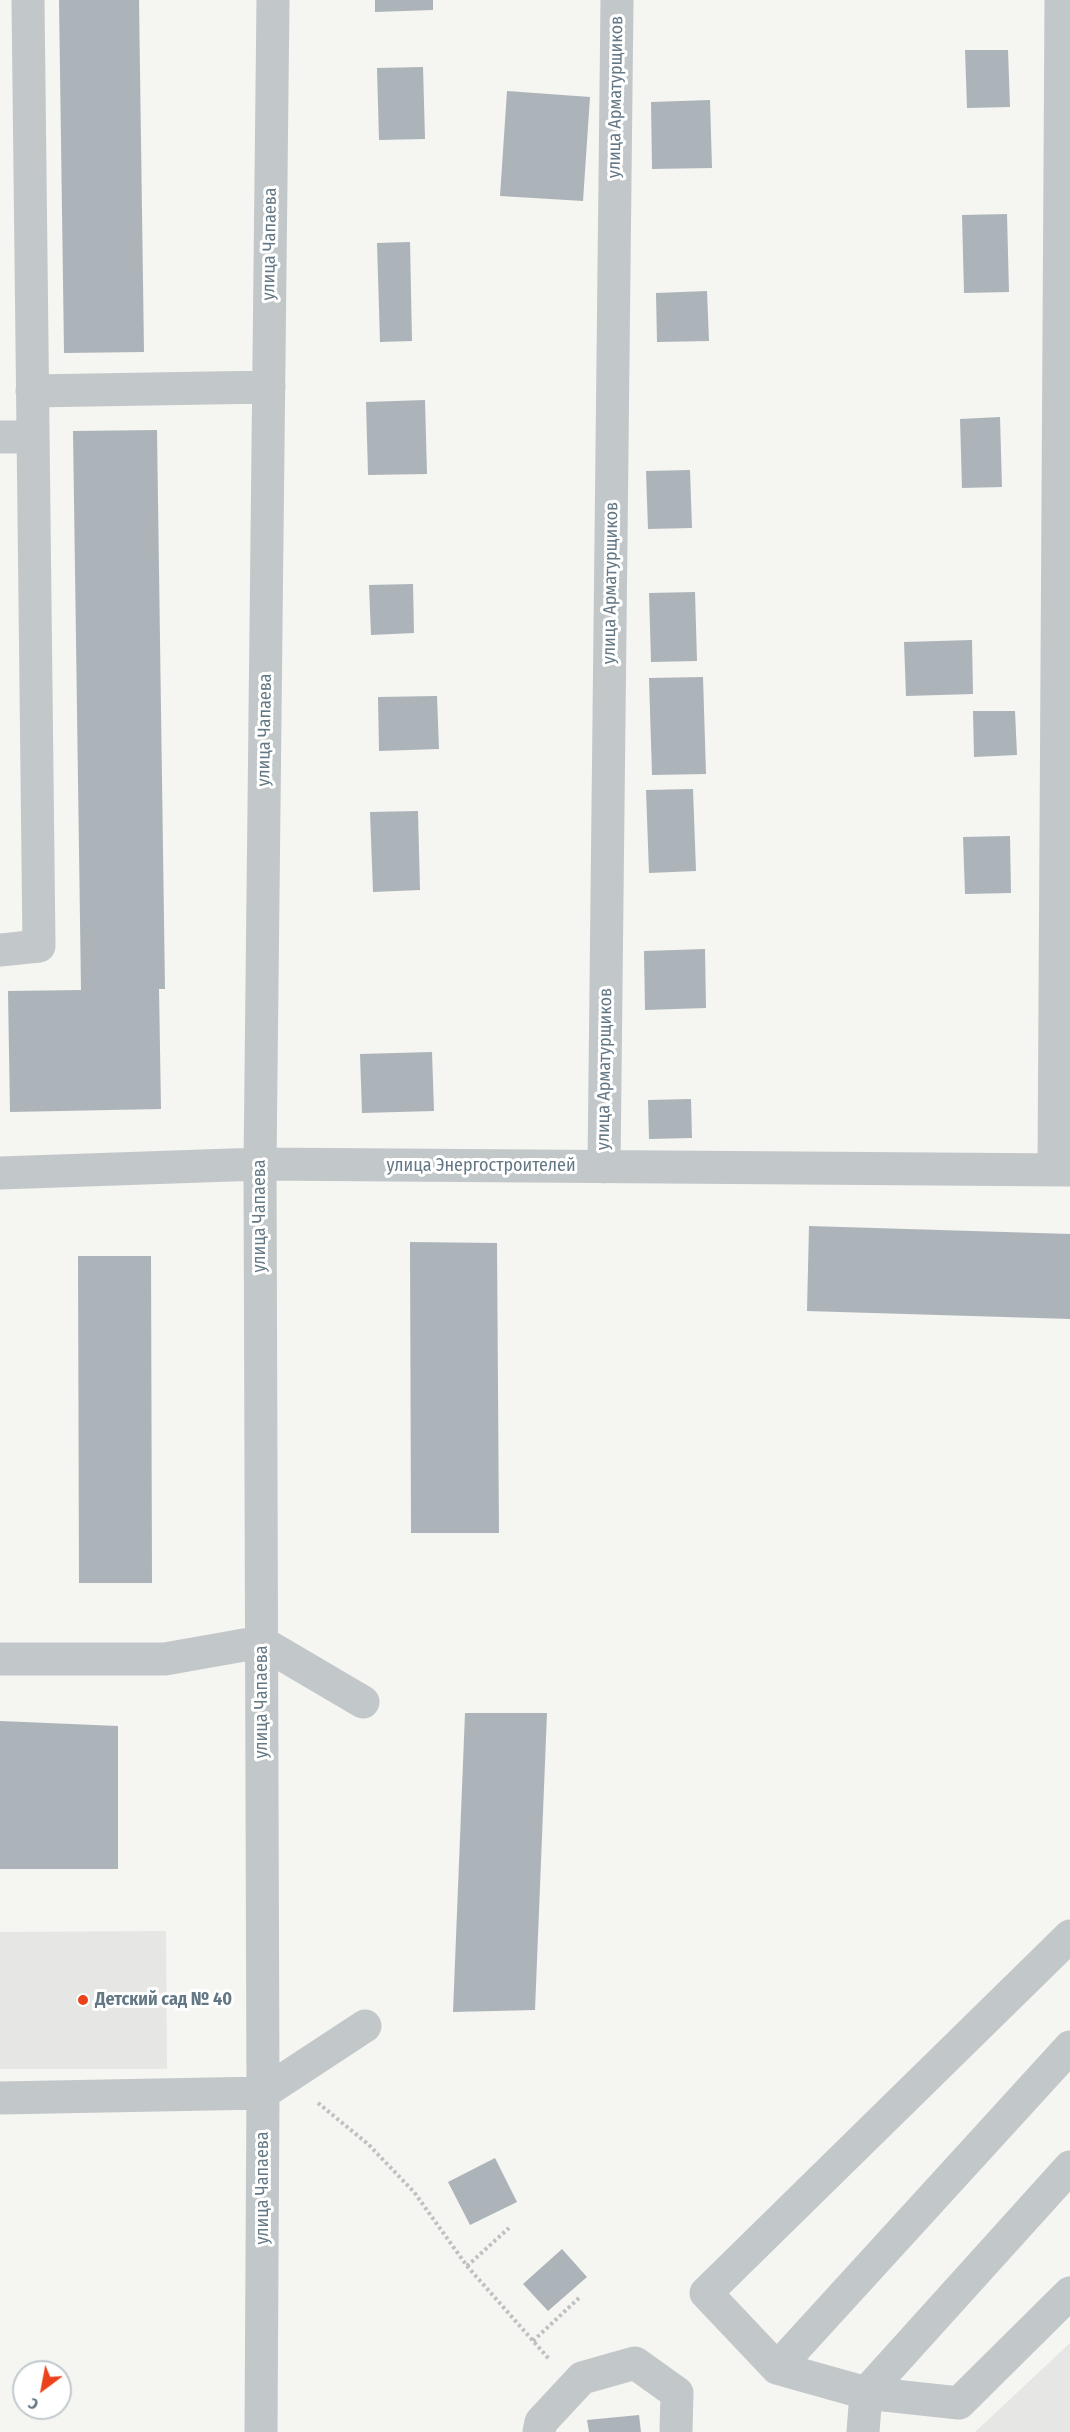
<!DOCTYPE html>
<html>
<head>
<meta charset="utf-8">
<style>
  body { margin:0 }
  #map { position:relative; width:1070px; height:2432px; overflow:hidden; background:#f5f5f1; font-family:"Fira Sans Condensed",sans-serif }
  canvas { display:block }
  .north { position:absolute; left:12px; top:2360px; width:60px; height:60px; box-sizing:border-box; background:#fff; border:2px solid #c1c9ce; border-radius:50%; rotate:212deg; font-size:16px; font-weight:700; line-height:24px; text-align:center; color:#637784 }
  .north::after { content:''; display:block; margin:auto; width:21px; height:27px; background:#eb421c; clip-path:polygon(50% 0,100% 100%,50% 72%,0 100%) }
</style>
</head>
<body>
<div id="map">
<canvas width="1070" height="2432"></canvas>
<div class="north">С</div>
</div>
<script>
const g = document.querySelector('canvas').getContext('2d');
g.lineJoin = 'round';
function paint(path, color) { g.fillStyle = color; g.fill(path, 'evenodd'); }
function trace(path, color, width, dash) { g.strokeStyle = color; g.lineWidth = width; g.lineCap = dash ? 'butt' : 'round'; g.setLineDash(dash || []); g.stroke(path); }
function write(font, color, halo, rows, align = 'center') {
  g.font = font + ' "Fira Sans Condensed",sans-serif'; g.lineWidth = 6; g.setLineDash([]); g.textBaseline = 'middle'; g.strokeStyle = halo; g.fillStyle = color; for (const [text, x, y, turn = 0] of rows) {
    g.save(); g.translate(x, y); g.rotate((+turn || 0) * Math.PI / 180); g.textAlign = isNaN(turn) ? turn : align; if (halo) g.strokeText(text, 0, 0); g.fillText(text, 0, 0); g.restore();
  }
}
const built = new Path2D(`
  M166,1931L167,2069H0V1932Z
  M1070,2343V2432H975Z`);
const building = new Path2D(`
  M59,0H139L144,352L64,353Z
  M375,0H433V10L375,12Z
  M965,50H1008L1010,107L967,108Z
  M423,67L425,139L379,140L377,68Z
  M507,91L590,97L583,201L500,196Z
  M710,100L712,168L652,169L651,102Z
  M1007,214L1009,292L964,293L962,215Z
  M410,242L412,341L380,342L377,243Z
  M707,291L709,341L657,342L656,293Z
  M425,400L427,474L368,475L366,402Z
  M1000,417L1002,487L962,488L960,419Z
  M157,430L165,989H159L161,1109L10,1112L8,991L81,990L73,431Z
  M690,470L692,528L648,529L646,471Z
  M413,584L414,633L371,635L369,585Z
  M695,592L697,661L651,662L649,593Z
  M972,640L973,694L906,696L904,642Z
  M703,677L706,774L652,775L649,678Z
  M437,696L439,749L379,751L378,697Z
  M973,711H1015L1017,755L974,757Z
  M693,789L696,871L649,873L646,790Z
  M418,811L420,890L373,892L370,812Z
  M1010,836L1011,893L965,894L963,837Z
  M705,949L706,1008L645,1010L644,951Z
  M432,1052L434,1111L362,1113L360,1054Z
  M691,1099L692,1138L649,1139L648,1100Z
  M809,1226L1070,1234V1319L807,1311Z
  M410,1242L497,1243L499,1533H411Z
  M78,1256H151L152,1583H79Z
  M465,1713H547L535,2010L453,2012Z
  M0,1721L118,1726V1869H0Z
  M495,2158L517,2202L470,2225L448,2182Z
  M562,2249L587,2277L548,2311L523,2284Z
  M639,2415L641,2432H589L587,2420Z`);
const path = new Path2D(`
  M318,2103L368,2144L414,2192L467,2266L549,2359
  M467,2266L509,2228
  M533,2341L580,2297`);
const minor = new Path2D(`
  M32,391L269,387
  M0,437H33
  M0,950L39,946L28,0
  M604,1167L617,0
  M1054,1170L1061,0
  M0,1173L260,1164L1070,1170
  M0,1659H165L261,1642L363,1702
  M1070,1936L706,2293L777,2368L866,2393L959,2403L1070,2293
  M0,2098L263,2093L365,2026
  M777,2368L1070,2047
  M261,2432L263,2093L260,1164L273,0
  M539,2432L541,2422L582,2378L635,2363L677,2393L676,2432
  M863,2432L866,2393L1070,2167`);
const markers = [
  [83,2000,6,"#eb421c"]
];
const streetNames = [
  ["улица Арматурщиков",616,97,-89],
  ["улица Чапаева",270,244,-89],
  ["улица Арматурщиков",611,583,-89],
  ["улица Чапаева",265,730,-89],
  ["улица Арматурщиков",605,1069,-89],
  ["улица Энергостроителей",481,1166],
  ["улица Чапаева",260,1216,-90],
  ["улица Чапаева",262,1702,-90],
  ["улица Чапаева",263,2188,-90]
];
const poiNames = [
  ["Детский сад № 40",95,2000]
];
paint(built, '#e6e7e5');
paint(building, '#acb4b9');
trace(path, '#bec0c2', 4, [3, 3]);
trace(minor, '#c2c7c9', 33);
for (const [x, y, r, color] of markers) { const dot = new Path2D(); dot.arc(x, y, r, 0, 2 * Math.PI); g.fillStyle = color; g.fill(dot); trace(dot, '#fff', 2); }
write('18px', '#637784', '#fff', streetNames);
write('bold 18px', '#637784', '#fff', poiNames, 'left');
</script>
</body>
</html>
